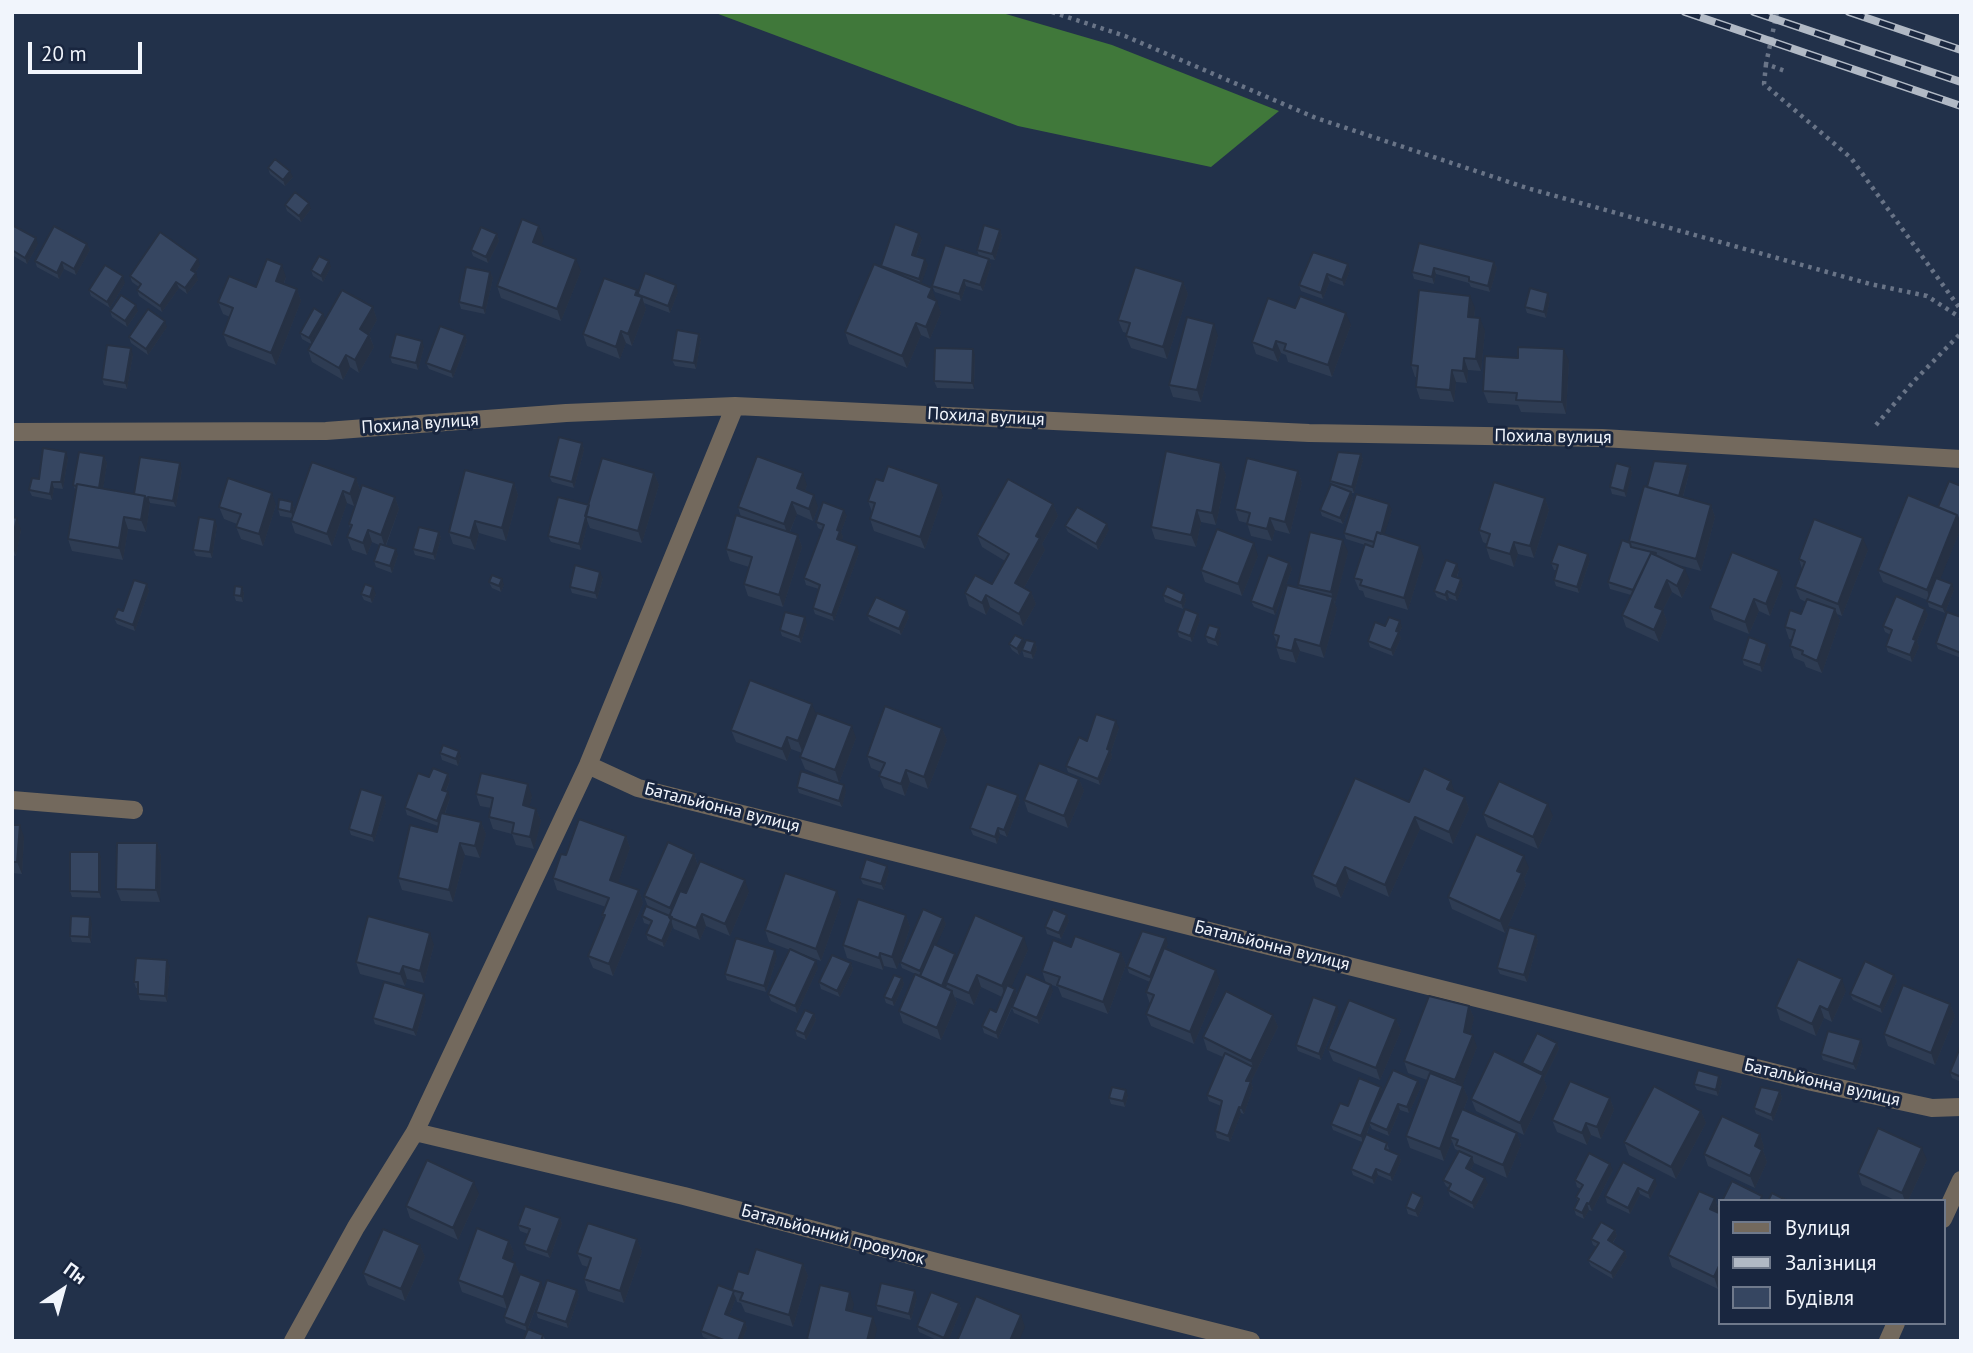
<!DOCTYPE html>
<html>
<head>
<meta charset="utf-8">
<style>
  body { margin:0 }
  #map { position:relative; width:1973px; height:1353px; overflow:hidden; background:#22314a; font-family:"PT Sans",sans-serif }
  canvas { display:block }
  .frame { position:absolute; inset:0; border:14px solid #f1f5fc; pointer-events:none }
  .legend { position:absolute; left:1718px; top:1199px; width:228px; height:126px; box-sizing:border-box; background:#19263f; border:2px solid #6f798b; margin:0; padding:9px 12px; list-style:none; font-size:21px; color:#f1f5fc }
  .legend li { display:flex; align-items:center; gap:14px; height:35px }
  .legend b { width:35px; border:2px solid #6f798b }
  .north { position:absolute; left:28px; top:1255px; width:70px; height:70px; -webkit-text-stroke:5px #19263f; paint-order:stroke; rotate:36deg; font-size:19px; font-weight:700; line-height:28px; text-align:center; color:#f1f5fc }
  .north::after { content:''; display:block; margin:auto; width:24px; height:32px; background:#f1f5fc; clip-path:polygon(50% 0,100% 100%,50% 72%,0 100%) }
  .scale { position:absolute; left:28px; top:42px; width:114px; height:32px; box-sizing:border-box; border:4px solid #f1f5fc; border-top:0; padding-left:9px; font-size:21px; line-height:24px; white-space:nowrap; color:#f1f5fc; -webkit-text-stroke:5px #19263f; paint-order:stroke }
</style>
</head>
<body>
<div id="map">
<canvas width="1973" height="1353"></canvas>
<div class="frame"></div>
<ul class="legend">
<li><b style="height:9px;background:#73695d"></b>Вулиця</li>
<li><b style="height:9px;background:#b1b9c5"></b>Залізниця</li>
<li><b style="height:19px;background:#364661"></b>Будівля</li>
</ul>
<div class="north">Пн</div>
<div class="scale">20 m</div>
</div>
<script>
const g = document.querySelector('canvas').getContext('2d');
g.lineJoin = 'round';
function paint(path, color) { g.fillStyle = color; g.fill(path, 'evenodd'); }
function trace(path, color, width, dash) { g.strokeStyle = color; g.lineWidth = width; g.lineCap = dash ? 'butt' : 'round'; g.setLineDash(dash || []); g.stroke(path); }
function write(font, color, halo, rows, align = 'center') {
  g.font = font + ' "PT Sans",sans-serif'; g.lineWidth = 6; g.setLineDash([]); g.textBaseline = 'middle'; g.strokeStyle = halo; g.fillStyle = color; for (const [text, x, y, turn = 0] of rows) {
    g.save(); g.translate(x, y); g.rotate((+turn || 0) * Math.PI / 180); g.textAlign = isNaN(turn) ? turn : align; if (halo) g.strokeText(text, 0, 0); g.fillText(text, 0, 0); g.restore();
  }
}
const forest = new Path2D(`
  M713,12H999L1112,45L1279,111L1211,167L1018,126Z`);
const path = new Path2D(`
  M1052,12L1125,36L1316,118L1527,188L1870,284L1927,296L1961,318
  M1777,12L1766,64L1785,71
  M1766,64L1764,84L1851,158L1961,310
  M1876,425L1914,381L1961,333`);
const minor = new Path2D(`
  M12,432L326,431L566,413L735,406L1309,433L1602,438L1961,459
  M588,765L638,788L1812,1082L1932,1108L1961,1107
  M12,800L134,810
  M415,1132L684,1196L944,1264L1251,1341
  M1943,1219L1961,1180
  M293,1341L356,1227L415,1132L588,765L735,406
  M1888,1341L1896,1323`);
const rail = new Path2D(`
  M1685,12L1961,106
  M1754,12L1961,82
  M1849,12L1961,50`);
const wall = new Path2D(`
  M268,168L293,177L285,186L270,174Z
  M285,205L311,209L301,222L287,211Z
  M12,225L38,244L27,264L12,255Z
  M1000,230L1002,236L995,260L989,259L991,265L983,291L966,286L961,301L935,292L932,286L979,256L977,250Z
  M497,234L499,241L488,263L473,256L471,250Z
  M544,239L541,245L581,271L561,321L501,298L497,286Z
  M922,239L916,256L928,265L921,284L936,300L941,313L930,339L921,335L907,368L849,344L845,332L882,267L881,266Z
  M1419,243L1494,262L1497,268L1490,292L1471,287L1469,283L1436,274L1434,284L1414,279L1412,272Z
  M87,244L90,250L76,275L64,269L59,279L37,267L35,261Z
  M1313,252L1350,270L1344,286L1330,281L1323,299L1301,291L1299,285Z
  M200,265L195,273L198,280L187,294L179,288L162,312L139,296L137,290L139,287L132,282L130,276Z
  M331,267L323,282L313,276L311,270Z
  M490,272L493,278L485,314L461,309L459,302Z
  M286,277L284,284L297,289L301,301L276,365L228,346L223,334L230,317L223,314L218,302L256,287Z
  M1183,282L1188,294L1167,359L1131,348L1126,336L1127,333L1123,332L1118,320Z
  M125,283L110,308L91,296L89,290Z
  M678,292L670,313L644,303L646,309L632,346L626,343L620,359L587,346L583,334L638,293Z
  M1550,299L1546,318L1527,313L1525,307Z
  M373,307L377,320L369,334L374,347L359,373L350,367L343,380L312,362L308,350L311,344L302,339L300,333L325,319Z
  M1295,308L1351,325L1332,377L1288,362L1286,355L1281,353L1278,362L1256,354L1252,342Z
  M1475,308L1474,318L1485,331L1481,371L1468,370L1467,383L1456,382L1454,402L1420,399L1416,387L1417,377H1415L1411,365Z
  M110,311H138L127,327L112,317Z
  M167,327L148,355L131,343L129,337Z
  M699,334L701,340L696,369L675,366L672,360Z
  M465,335L467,341L453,378L429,369L426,363Z
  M1218,336L1201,402L1173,397L1169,385Z
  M424,347L418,370L392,363L390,357Z
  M133,355L127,389L104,385L102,379Z
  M975,355L974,389L937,388L934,381Z
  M1569,361L1566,414L1521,412L1518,405L1488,403L1483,391Z
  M582,443L584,450L574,488L552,482L549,476Z
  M1361,454L1363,460L1354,493H1351L1353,498L1343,524L1322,516L1320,510L1331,484L1330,481Z
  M104,456L107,463L103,489L134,494L182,469L176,507L150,503L146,532L128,529L123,560L72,551L68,539L76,491L73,485Z
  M68,458L63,489L54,488L52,500L32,496L29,490L39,479Z
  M1221,463L1226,475L1216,525L1201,522L1196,547L1155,539L1151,527Z
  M1688,464L1690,470L1683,497L1711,505L1715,517L1701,571L1675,564L1690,581L1682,598L1672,592L1663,610L1667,622L1659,642L1626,627L1622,615L1631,595L1610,589L1608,582L1630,543L1629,541L1647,487Z
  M1630,467L1632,473L1626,497L1612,494L1610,487Z
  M1298,471L1302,483L1290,534L1275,530L1272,541L1251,536L1247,523L1239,521L1235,509Z
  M654,473L659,485L642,543L590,528L588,523L581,550L551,542L548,536L589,505Z
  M356,478L360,490L354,506L347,503L332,546L295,533L291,521L292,518L280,516L278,509L292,502L294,508V512Z
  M883,481L943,496L925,549L874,531L870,519L872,512L868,501Z
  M514,483L518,495L506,541L479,533L475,550L453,544L449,532Z
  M807,485L805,491L818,507L813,521L797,514L790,532L798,535L802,547L783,607L748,596L744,584L749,567L730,561L726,549L741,517L738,507Z
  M1961,486V528L1940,579L1954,590L1945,613L1929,607L1927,600L1883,582L1878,570L1938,507Z
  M395,497L399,509L386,546L398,555L392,573L376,567L374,561L379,545L372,542L367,555L352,550L347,537L350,529L349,524Z
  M1545,498L1549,510L1534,558L1518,554L1514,567L1490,559L1486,547L1487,544L1483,542L1479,530Z
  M1053,504L1058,516L1042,544L1045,550L1024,588L1031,592L1036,604L1023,626L990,607L986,615L969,606L965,593L992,584L1005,561L982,547L977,535Z
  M276,505L263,546L241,539L236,527L237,524L224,519L219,507Z
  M1392,510L1384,535L1424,558L1408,610L1365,597L1363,591L1359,590L1354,578L1365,545L1346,539L1344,533Z
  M847,516L841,532L843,537L841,541L859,553L834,621L815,614L813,608L819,589L806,585L804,578L822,530L818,528L816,522Z
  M12,517L21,530L16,556L12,555Z
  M217,526L212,558L196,556L193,550Z
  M1065,526L1109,530L1098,550L1068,532Z
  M439,532L441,538L435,560L415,555L413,549Z
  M1868,550L1842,616L1837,614L1840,621L1822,673L1806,667L1804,662L1794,658L1790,646L1792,640L1789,639L1785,627L1801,614L1806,602L1800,599L1795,587L1802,569L1799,559Z
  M1348,552L1335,604L1337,609L1324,658L1300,651L1296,663L1280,659L1276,647L1277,643L1273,634L1299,588L1298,585Z
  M1258,556L1242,596L1205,582L1201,570Z
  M1590,560L1579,593L1556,586L1554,580L1557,570H1554L1551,563Z
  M1289,563L1292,569L1275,615L1254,607L1251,601Z
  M1459,570L1457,578L1463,585L1457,601L1449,598L1447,601L1437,597L1434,591Z
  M603,578L597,599L572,593L570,587Z
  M489,582L504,585L501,592L492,588Z
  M1783,583L1770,616L1759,611L1749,634L1714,620L1710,608Z
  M147,584L149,591L135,631L117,624L114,618L123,611Z
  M242,587L244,593L243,602L236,601L234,595Z
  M361,594H376L372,603L364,600Z
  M1184,594L1186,600L1183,609L1165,602L1163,595Z
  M1925,609L1928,615L1917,641L1919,647L1912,662L1888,652L1886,646L1891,635L1885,632L1883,626Z
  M907,611L909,617L901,635L870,621L867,615Z
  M1198,614L1200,620L1192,642L1179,637L1177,631Z
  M1961,617V658L1938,649L1936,643Z
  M807,624L801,643L782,636L780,630Z
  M1385,626L1402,627L1399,634L1401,638L1393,656L1370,647L1368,641Z
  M1221,634L1218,646L1208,643L1205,636Z
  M1023,639L1024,644L1035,642L1037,649L1033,659L1024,657L1022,650L1019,655L1012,650L1009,644Z
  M1767,644L1770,650L1762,672L1744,665L1742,659Z
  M816,714L856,738L839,783L805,769L800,757L802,753L791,749L787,761L736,742L731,730Z
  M942,728L947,740L928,789L910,782L905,796L884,788L879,776L881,772L871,768L867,756Z
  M1119,728L1111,752L1112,757L1100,785L1068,772L1066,766L1087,741Z
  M440,753L461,757L458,766L442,760Z
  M448,774L450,780L446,792L450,798L445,814L481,822L486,834L480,858L465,855L453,902L402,890L398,878L437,832L438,826L407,815L405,808L429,777Z
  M1079,779L1084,791L1068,828L1028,812L1024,800Z
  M797,787L846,791L842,807L799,793Z
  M1455,792L1465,797L1469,809L1453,844L1420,829L1389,897L1349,879L1341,898L1316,887L1312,875L1409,802Z
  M476,794L532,796L529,807L536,809L541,821L534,849L516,845L512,834L493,829L489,817L491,808L480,806Z
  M1018,795L1020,802L1007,837L1000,834L997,844L973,835L970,828Z
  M383,796L386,802L374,842L351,835L349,829Z
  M1483,814L1553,816L1538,849L1488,827Z
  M12,825L24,837L22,874L12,873Z
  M626,836L630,848L618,883L639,890L643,903L613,976L593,968L588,956L604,919L602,915L606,907L557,890L553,878L566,855Z
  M157,843L161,856L160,902L121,901L116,889Z
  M694,854L698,865L749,892L730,936L706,926L700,940L674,929L673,927L664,947L648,940L646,934L650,925L644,923L642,916L648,907L644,896Z
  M101,858V898L72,897L70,891Z
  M1529,868L1524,879L1526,885L1505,933L1452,909L1448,897Z
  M889,872L884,890L863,884L860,878Z
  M841,903L821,961L797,952L818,968L797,1013L771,1001L768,994L790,950L769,942L765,930Z
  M906,915L910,927L897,969L884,966L883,970L847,958L843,945Z
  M1067,915L1069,921L1061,939L1047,934L1045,927Z
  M943,918L946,924L936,945L955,954L957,958L1028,950L1011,987L1015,989L1017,994L1053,991L1039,1024L1014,1013L1012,1008L998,1039L984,1033L982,1026L996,1012L1002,997L981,987L974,1005L955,997L957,1003L941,1040L903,1023L899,1011L920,976L902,968L900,962Z
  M92,924L91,943L72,942L70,936Z
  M1536,935L1538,941L1527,982L1500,974L1497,968Z
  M1168,944L1166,949L1220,982L1194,1044L1151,1026L1146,1014L1150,1004L1146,992L1150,982L1129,973L1127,967Z
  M434,945L424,983L407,979L405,986L360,974L356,962Z
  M1071,947L1121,953L1126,965L1108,1014L1062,997L1058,987L1046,983L1042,971Z
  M777,957L766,992L727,980L725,974Z
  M851,963L853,970L840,997L821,989L819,982Z
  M170,966L167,1002L140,1000L138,994V988H136L134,982Z
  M1894,975L1897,981L1882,1013L1853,1000L1850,994Z
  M902,978L904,984L894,1006L886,1003L884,997Z
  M1846,991L1832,1022L1824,1018L1816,1036L1780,1020L1776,1007Z
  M426,1000L416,1036L375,1024L373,1018Z
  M1950,1004L1955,1016L1935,1065L1888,1046L1884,1034Z
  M1469,1006L1474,1018L1470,1034L1477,1047L1462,1086H1463L1468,1098L1464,1109L1517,1133L1521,1145L1507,1178L1474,1163L1471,1170L1488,1184L1474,1209L1450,1196L1448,1190L1449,1188L1446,1186L1443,1180L1459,1151L1455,1149L1452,1141L1444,1161L1410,1148L1406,1136L1427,1080L1408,1073L1404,1061Z
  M1339,1012L1321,1060L1298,1051L1296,1045Z
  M814,1014L816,1020L806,1040L797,1036L795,1030Z
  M1273,1015L1278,1027L1251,1082L1253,1088L1244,1114L1241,1113L1230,1142L1217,1138L1215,1131L1221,1106L1209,1101L1207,1095L1223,1057L1207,1050L1203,1037Z
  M1396,1019L1401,1031L1380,1080L1333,1061L1328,1049Z
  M1557,1043L1559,1049L1544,1079L1547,1087L1524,1135L1476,1111L1471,1099L1523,1065L1522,1063Z
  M1961,1045V1082L1952,1078L1950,1072Z
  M1863,1047L1856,1070L1823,1060L1821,1054Z
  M1719,1076L1722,1082L1718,1096L1697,1090L1694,1084Z
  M1418,1081L1421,1087L1409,1113L1400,1110L1389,1136L1372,1129L1370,1125L1367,1134L1387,1143L1389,1149V1151L1399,1155L1401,1161L1392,1181L1378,1175L1374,1184L1353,1175L1351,1169L1362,1142L1333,1130L1331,1124L1348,1106L1381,1087L1383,1093Z
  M1780,1091L1782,1098L1773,1121L1756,1114L1754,1108Z
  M1128,1096L1125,1107L1111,1104L1109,1098Z
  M1610,1098L1614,1110L1601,1139L1591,1135L1587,1145L1557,1132L1552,1120Z
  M1701,1111L1706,1123L1676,1179L1629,1155L1624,1142Z
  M1760,1134L1764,1147L1763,1150L1767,1162L1755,1188L1708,1166L1704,1154Z
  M1927,1160L1908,1201H1897L1862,1185L1858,1173Z
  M1623,1162L1657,1185L1650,1199L1640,1194L1630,1214L1607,1203L1605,1196Z
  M1613,1170L1592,1211L1589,1210L1584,1219L1576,1215L1574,1209L1578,1202L1576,1197L1581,1189L1577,1187L1575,1180Z
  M479,1194L458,1240L410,1218L406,1206Z
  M1715,1198L1719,1210L1718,1289L1672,1267L1668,1255Z
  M1424,1203L1418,1217L1408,1214L1406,1207Z
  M560,1218L562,1224L550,1258L527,1250L524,1244L528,1234L520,1231L518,1225Z
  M1615,1230L1617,1236L1613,1243L1625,1251L1627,1257L1613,1279L1591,1266L1588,1260L1597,1247L1593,1245L1591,1239Z
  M637,1239L642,1252L624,1303L588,1291L584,1279L588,1267L582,1265L577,1253Z
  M509,1241L514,1253L511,1261L515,1263L520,1275L543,1288L528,1329L543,1335L546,1341H523L527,1331L506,1323L504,1317L507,1309L462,1292L458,1280Z
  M420,1245L425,1257L405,1301L368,1285L363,1273Z
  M803,1264L808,1276L793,1327L745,1312L741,1303L737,1302L736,1298L729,1316L745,1322L747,1328L742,1341H713L703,1337L701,1331L733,1291L748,1274Z
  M577,1290L579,1296L568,1328L538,1318L536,1312Z
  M917,1298L911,1320L878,1311L876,1305Z
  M959,1303L961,1310L948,1341H939L919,1332L917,1326Z`);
const shadedWall = new Path2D(`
  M290,171L293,177L285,186L283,180Z
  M309,203L311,209L301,222L299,216Z
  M539,226L544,239L537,254L533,242Z
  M1000,230L1002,236L995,260L992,254Z
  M919,233L922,239L914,261L912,255Z
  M497,234L499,241L488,263L486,257Z
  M36,238L38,244L27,264L25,258Z
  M87,244L90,250L76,275L74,269Z
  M198,259L200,265L193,276L191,270Z
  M576,259L581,271L561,321L557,309Z
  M925,259L928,265L921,285L919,279Z
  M989,259L991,265L983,291L980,285Z
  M329,261L331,267L323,282L321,276Z
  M62,262L64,269L59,279L57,273Z
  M1494,262L1497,268L1490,292L1488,286Z
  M1348,264L1350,270L1344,286L1342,280Z
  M282,265L286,277L280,293L276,281Z
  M1434,268L1436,274L1434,284L1432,277Z
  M490,272L493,278L485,314L483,308Z
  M196,273L198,280L187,294L185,288Z
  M1327,274L1330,281L1323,299L1321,293Z
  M123,276L125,283L110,308L107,302Z
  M964,280L966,286L961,301L959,294Z
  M176,282L179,288L162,312L160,306Z
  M1183,282L1188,294L1167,359L1163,347Z
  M676,285L678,292L670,313L668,306Z
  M932,288L936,300L928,297Z
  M297,289L301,301L276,365L271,353Z
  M637,290L641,300L642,297L646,309L632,346L628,334Z
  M1548,293L1550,299L1546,318L1544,312Z
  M1470,296L1475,308L1473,330L1468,317Z
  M937,301L941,313L930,339L926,327Z
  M136,305L138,311L127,327L125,321Z
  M373,307L377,320L365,341L360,329Z
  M1346,313L1351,325L1332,377L1328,365Z
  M323,314L326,320L312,344L309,338Z
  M1480,318L1485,331L1481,371L1476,359Z
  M165,321L167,327L148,355L146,349Z
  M916,323L921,335L907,368L902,356Z
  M1214,324L1218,336L1201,402L1197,390Z
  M621,331L626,343L620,359L616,347Z
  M699,334L701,340L696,369L694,363Z
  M369,335L374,347L359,373L355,360Z
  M465,335L467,341L453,378L451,372Z
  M422,341L424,347L418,370L416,363Z
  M1276,341L1281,353L1278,362L1273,350Z
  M131,348L133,355L127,389L125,383Z
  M973,349L975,355L974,389L972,383Z
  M1564,349L1569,361L1566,414L1562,402Z
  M346,355L350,367L343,380L339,368Z
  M1464,358L1468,370L1467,383L1463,371Z
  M1452,370L1456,382L1454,402L1450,390Z
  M582,443L584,450L574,488L572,482Z
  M66,452L68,458L63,489L61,482Z
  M1361,454L1363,460L1354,493L1352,487Z
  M104,456L107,463L102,496L99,489Z
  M180,463L182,469L176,507L173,501Z
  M1221,463L1226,475L1216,525L1212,513Z
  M1688,464L1690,470L1680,507L1677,501Z
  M1630,467L1632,473L1626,497L1624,491Z
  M1298,471L1302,483L1290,534L1285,522Z
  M654,473L659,485L642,543L638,531Z
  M803,473L807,485L802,501L797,488Z
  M356,478L360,490L354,506L350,494Z
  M52,482L54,488L52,500L50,494Z
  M514,483L518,495L506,541L502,528Z
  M939,484L943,496L925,549L920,537Z
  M343,491L347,503L332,546L327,534Z
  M1351,492L1353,498L1343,524L1340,518Z
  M272,493L276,505L263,546L259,534Z
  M814,495L818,507L813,521L809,509Z
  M12,496L15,503L12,515Z
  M145,496L148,497L150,503L146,532L141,520Z
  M395,497L399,509L385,547L381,535Z
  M1545,498L1549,510L1534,558L1530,546Z
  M292,502L294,508L293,518L291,512Z
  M792,502L797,514L788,536L784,524Z
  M1053,504L1058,516L1042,544L1045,550L1020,595L1015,583L1036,536Z
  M1389,504L1392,510L1380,550L1378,544Z
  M1711,505L1715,517L1701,571L1696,559Z
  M844,510L847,516L841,532L843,537L840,545L837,539V530Z
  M1197,510L1201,522L1196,547L1191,535Z
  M1957,515L1961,516V528L1931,602L1927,590Z
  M124,517L128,529L123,560L119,548Z
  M586,517L588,523L581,550L579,544Z
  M17,518L21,530L16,556L12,545V541Z
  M1270,518L1275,530L1272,541L1267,529Z
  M215,520L217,526L212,558L210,552Z
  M475,521L479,533L475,550L470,538Z
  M1107,524L1109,530L1098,550L1096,544Z
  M368,530L372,542L367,555L363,543Z
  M439,532L441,538L435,560L433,554Z
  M798,535L802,547L783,607L779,595Z
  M1863,538L1868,550L1842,616L1838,604Z
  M1343,540L1348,552L1335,604L1331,592Z
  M1514,542L1518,554L1514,567L1510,554Z
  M1254,543L1258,556L1242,596L1238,584Z
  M857,546L859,553L834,621L832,615Z
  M1420,546L1424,558L1408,610L1404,598Z
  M396,549L398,555L392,573L390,566Z
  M1588,554L1590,560L1579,593L1577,587Z
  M1289,563L1292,569L1275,615L1273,609Z
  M1457,564L1459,570L1455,582L1452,576Z
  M1685,569L1690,581L1682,598L1677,586Z
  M1779,571L1783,583L1770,616L1766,604Z
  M600,572L603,578L597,599L595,593Z
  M502,579L504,585L501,592L499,586Z
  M1461,579L1463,585L1457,601L1455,595Z
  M1667,580L1672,592L1663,610L1667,622L1659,642L1654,630L1655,607Z
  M147,584L149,591L135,631L133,625Z
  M1952,584L1954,590L1945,613L1942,607Z
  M242,587L244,593L243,602L241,596Z
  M373,587L376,594L372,603L370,597Z
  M1447,591L1449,598L1447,601L1445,595Z
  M1031,592L1036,604L1023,626L1019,614Z
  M1184,594L1186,600L1183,609L1181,603Z
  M986,595L990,607L986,615L982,603Z
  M1333,597L1337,609L1324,658L1320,646Z
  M1754,599L1759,611L1749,634L1745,622Z
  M1835,609L1840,621L1822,673L1817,661Z
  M1925,609L1928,615L1917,641L1919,647L1912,662L1910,655L1913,639Z
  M907,611L909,617L901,635L899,629Z
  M1198,614L1200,620L1192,642L1190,636Z
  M805,617L807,624L801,643L799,637Z
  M1400,621L1402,627L1399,634L1401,638L1393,656L1391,650Z
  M1219,628L1221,634L1218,646L1215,640Z
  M1023,639L1025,645L1019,655L1017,649Z
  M1295,639L1300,651L1296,663L1292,651Z
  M1035,642L1037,649L1033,659L1031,653Z
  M1767,644L1770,650L1762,672L1760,665Z
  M812,704L817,716L803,753L798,741Z
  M1116,721L1119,728L1111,752L1112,757L1100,785L1098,779Z
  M852,726L856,738L839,783L835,770Z
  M942,728L947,740L928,789L924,777Z
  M787,737L791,749L787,761L782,749Z
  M459,751L461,757L458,766L456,759Z
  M906,770L910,782L905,796L901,784Z
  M448,774L450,780L444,796L442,790Z
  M1079,779L1084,791L1068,828L1064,816Z
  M1451,781L1455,793L1447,789Z
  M528,784L532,796L527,817L523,805Z
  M844,785L846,791L842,807L839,801Z
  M448,792L450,798L440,827L437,821Z
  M1018,795L1020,802L1007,837L1004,830Z
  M383,796L386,802L374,842L372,836Z
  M1465,797L1469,809L1453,844L1449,832Z
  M1548,804L1553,816L1538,849L1533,837Z
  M536,809L541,821L534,849L530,837Z
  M1415,817L1420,829L1389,897L1385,885Z
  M481,822L486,834L480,858L475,846Z
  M20,825L24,837L22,874L17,862Z
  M998,828L1000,834L997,844L995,837Z
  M626,836L630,848L615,892L610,880Z
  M157,843L161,856L160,902L156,890Z
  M460,843L465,855L453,902L449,890Z
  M99,852L101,858V898L99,892Z
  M694,854L698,866L675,920L670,908Z
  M1524,856L1529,868L1524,879L1526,885L1505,933L1500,921L1517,871Z
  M887,866L889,872L884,890L881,884Z
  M1345,867L1349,879L1341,898L1336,886Z
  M745,880L749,892L730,936L725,924Z
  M639,890L643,903L613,976L609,964Z
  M837,891L841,903L821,961L816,949Z
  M702,914L706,926L700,940L696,928Z
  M906,915L910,927L897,969L892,957Z
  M1067,915L1069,921L1061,939L1059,933Z
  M90,917L92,924L91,943L89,937Z
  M943,918L946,924L922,977L920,971Z
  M671,920L673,927L664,947L662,941Z
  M430,933L434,945L424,983L420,971Z
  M1536,935L1538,941L1527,982L1524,975Z
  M1024,937L1028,950L1006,999L1002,986Z
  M1166,938L1168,944L1152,983L1150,977Z
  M775,950L777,957L766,992L764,986Z
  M880,953L884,966L883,970L879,958Z
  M1121,953L1126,965L1108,1014L1103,1002Z
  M955,954L958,960L946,983L947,985L942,996L940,990Z
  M167,960L170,966L167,1002L165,996Z
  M816,961L818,968L797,1013L795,1006Z
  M851,963L853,970L840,997L837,991Z
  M403,966L407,979L405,986L400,974Z
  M1216,970L1220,982L1194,1044L1190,1032Z
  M977,975L981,987L974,1005L969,993Z
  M1894,975L1897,981L1882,1013L1880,1007Z
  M902,978L904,984L894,1006L892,1000Z
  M1842,979L1846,991L1832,1022L1828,1010Z
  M1051,985L1053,991L1039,1024L1037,1018Z
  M1015,989L1017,995L998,1039L996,1033Z
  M952,991L957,1003L941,1040L937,1028Z
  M424,994L426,1000L416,1036L413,1030Z
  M1950,1004L1955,1016L1935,1065L1931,1053Z
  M1337,1006L1339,1012L1321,1060L1319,1054Z
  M1469,1006L1474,1018L1468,1044L1464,1032Z
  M1820,1006L1824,1018L1816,1036L1812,1024Z
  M814,1014L816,1020L806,1040L804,1034Z
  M1273,1015L1278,1027L1251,1082L1253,1088L1244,1114L1241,1108L1246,1081L1253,1067L1251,1061Z
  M1396,1019L1401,1031L1380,1080L1376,1068Z
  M1473,1035L1477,1047L1460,1092L1455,1080Z
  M1861,1040L1863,1047L1856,1070L1853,1064Z
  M1557,1043L1559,1049L1544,1079L1547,1087L1524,1135L1520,1123Z
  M1719,1076L1722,1082L1718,1096L1716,1090Z
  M1418,1081L1421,1087L1409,1113L1407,1107Z
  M1463,1086L1468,1098L1453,1138L1450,1137L1452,1141L1444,1161L1440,1149Z
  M1381,1087L1383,1094L1369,1122L1370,1125L1363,1143L1361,1136Z
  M1126,1090L1128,1096L1125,1107L1123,1101Z
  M1780,1091L1782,1098L1773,1121L1771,1115Z
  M1610,1098L1614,1110L1601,1139L1597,1127Z
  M1398,1104L1400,1110L1389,1136L1387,1130Z
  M1239,1107L1241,1113L1230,1142L1228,1136Z
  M1701,1111L1706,1123L1676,1179L1671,1167Z
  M1586,1123L1591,1135L1587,1145L1582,1133Z
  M1517,1133L1521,1145L1507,1178L1503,1165Z
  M1760,1134L1764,1147L1763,1150L1767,1162L1755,1188L1750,1176L1755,1146Z
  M1922,1148L1927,1160L1908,1201H1905L1902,1193Z
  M1399,1155L1401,1161L1392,1181L1390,1175Z
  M1472,1157L1474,1163L1469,1174L1466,1168Z
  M1610,1164L1613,1170L1592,1211L1589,1204Z
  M1376,1169L1378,1175L1374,1184L1372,1178Z
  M1485,1178L1488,1184L1474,1209L1472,1203Z
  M1655,1179L1657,1185L1650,1199L1648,1193Z
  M474,1182L479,1194L458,1240L453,1228Z
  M1638,1188L1640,1194L1630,1214L1628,1208Z
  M1422,1197L1424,1203L1418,1217L1415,1211Z
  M1715,1198L1719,1211L1715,1221L1710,1209Z
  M1587,1203L1589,1210L1584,1219L1582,1213Z
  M560,1218L562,1224L550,1258L547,1252Z
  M1615,1230L1617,1236L1610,1246L1608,1240Z
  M637,1239L642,1252L624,1303L620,1291Z
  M509,1241L514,1253L508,1270L503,1258Z
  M420,1245L425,1257L405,1301L401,1289Z
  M1625,1251L1627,1257L1613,1279L1611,1273Z
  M515,1263L520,1275L507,1309L503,1297Z
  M803,1264L808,1276L793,1327L789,1315Z
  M1719,1266V1287L1718,1289L1714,1277Z
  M541,1282L543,1288L527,1331L525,1325Z
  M577,1290L579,1296L568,1328L566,1322Z
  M915,1291L917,1298L911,1320L909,1314Z
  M733,1292L736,1298L727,1321L725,1314Z
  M850,1292L854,1304L850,1322L846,1310Z
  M959,1303L961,1310L948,1341H945L944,1338Z
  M1021,1315L1025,1327L1019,1341H1010Z
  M873,1317L877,1329L874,1341H867Z
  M745,1322L747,1328L742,1341H738Z`);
const building = new Path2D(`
  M275,159L290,171L283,180L268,168Z
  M295,192L309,203L299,216L285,205Z
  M522,219L539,226L533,242L576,259L557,309L497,286Z
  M895,224L919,233L912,255L925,259L919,279L881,266Z
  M12,225L36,238L25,258L12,250Z
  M984,225L1000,230L992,254L977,250Z
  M54,226L87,244L74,269L62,262L57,273L35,261Z
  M481,227L497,234L486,257L471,250Z
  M160,232L198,259L191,270L196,273L185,288L176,282L160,306L137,290L141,284L130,276Z
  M1419,243L1494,262L1488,286L1469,281V277L1434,268L1432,277L1412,272Z
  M945,245L989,259L980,285L964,280L959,294L932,286Z
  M1313,252L1348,264L1342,280L1327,274L1321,293L1299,285Z
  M319,256L329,261L321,276L311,270Z
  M267,259L282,265L276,281L297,289L271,353L223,334L233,308L218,302L229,276L256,287Z
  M874,264L932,288L928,297L937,301L926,327L916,323L902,356L845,332Z
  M105,265L123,276L107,302L89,290Z
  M466,267L490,272L483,308L459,302Z
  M1135,267L1183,282L1163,347L1126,336L1130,323L1118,320Z
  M645,273L676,285L668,306L639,295L638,293Z
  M604,278L637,290L635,295L642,297L628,334L621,331L616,347L583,334Z
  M1530,288L1548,293L1544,312L1525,307Z
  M342,290L373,307L360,329L369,335L355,360L346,355L339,368L308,350Z
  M1419,290L1470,296L1468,317L1480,318L1476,359L1464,358L1463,371L1452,370L1450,390L1416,387L1418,366L1411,365Z
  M121,295L136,305L125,321L110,311Z
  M1300,296L1346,313L1328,365L1284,350L1286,344L1276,341L1273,350L1252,342L1268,298L1295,308Z
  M314,308L323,314L309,338L300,333Z
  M148,309L165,321L146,349L129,337Z
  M1187,317L1214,324L1197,390L1169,385Z
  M440,326L465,335L451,372L426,363Z
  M677,330L699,334L694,363L672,360Z
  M396,334L422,341L416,363L390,357Z
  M107,345L131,348L125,383L102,379Z
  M1518,347L1564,349L1562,402L1516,400L1517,393L1483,391L1485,356L1518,358Z
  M935,348L973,349L972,383L934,381Z
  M559,437L582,443L572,482L549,476Z
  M43,448L66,452L61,482H52L50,494L29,490L32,478L39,479Z
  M1166,451L1221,463L1212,513L1197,510L1191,535L1151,527Z
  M79,452L104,456L99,488L77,484L76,486L73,485Z
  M1338,452L1361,454L1352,487L1330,481Z
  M757,456L803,473L797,488L814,495L809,509L792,502L784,524L738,507Z
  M140,457L180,463L173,501L148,497V502L145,496L134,494Z
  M602,458L654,473L638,531L585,516Z
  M1247,458L1298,471L1285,522L1270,518L1267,529L1247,524L1250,513L1235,509Z
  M1654,461L1688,464L1679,496L1647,487Z
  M312,462L356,478L350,494L343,491L327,534L291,521Z
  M1616,463L1630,467L1624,491L1610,487Z
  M888,466L939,484L920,537L870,519L875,503L868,501L876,479L883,481Z
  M465,470L514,483L502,528L475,521L470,538L449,532Z
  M228,478L272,493L259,534L236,527L241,514L219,507Z
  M1008,479L1053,504L1036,536L1040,538L1015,583L1031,592L1019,614L986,595L982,603L965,593L975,575L992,584L1009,554L977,535Z
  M1949,481L1961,486V516L1959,521L1957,515L1938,507Z
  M1494,482L1545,498L1530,546L1514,542L1510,554L1486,547L1490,534L1479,530Z
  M77,484L145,496L141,520L124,517L119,548L68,539Z
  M1331,484L1351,492L1340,518L1320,510Z
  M362,485L395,497L381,535L368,530L363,543L347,537L352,525L349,524Z
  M1644,486L1711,505L1696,559L1629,541Z
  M1356,494L1389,504L1381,534L1377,532L1374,542L1344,533Z
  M1908,495L1957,515L1927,590L1878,570Z
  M558,497L589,505L579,544L548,536Z
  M279,499L292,502L291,512L278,509Z
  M823,502L844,510L837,530L840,531L837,539L857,546L832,615L813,608L820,585L804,578L824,525L816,522Z
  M1077,507L1107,524L1096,544L1065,526Z
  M736,515L798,535L779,595L744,584L752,557L726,549Z
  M12,517L17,518L12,541Z
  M199,517L215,520L210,552L193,550Z
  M1814,519L1863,538L1838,604L1795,587L1805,562L1799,559Z
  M419,527L439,532L433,554L413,549Z
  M1217,529L1254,543L1238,584L1201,570Z
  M1310,532L1343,540L1331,592L1298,585Z
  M1377,532L1420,546L1404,598L1360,585L1362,580L1354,578L1365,544L1373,547Z
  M1622,540L1630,543L1631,547L1656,553L1655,555L1651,553L1633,590L1608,582Z
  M380,544L396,549L390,566L374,561Z
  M1558,544L1588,554L1577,587L1554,580L1558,565L1551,563Z
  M1732,552L1779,571L1766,604L1754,599L1745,622L1710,608Z
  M1651,553L1685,569L1677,586L1667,580L1655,607L1663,610L1654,630L1622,615Z
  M1268,555L1289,563L1273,609L1251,601Z
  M1446,560L1457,564L1452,576L1461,579L1455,595L1447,591L1445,595L1434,591Z
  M575,565L600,572L595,593L570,587Z
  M492,575L502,579L499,586L489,582Z
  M1936,578L1952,584L1942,607L1927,601Z
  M134,580L147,584L133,625L114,618L118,609L123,611Z
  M365,584L373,587L370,597L361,594Z
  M1287,585L1333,597L1320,646L1295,639L1292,651L1276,647L1279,636L1273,634Z
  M235,586L242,587L241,596L234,595Z
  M1167,586L1184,594L1181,603L1163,595Z
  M1896,596L1925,609L1913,639L1916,640L1910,655L1886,646L1892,630L1883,626Z
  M876,597L907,611L899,629L867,615Z
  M1807,599L1835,609L1817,661L1802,654L1803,651L1790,646L1795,630L1785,627L1790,610L1801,614Z
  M1185,609L1198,614L1190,636L1177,631Z
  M785,612L805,617L799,637L780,630Z
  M1947,612L1961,617V653L1936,643Z
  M1389,617L1400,621L1396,631L1399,632L1391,650L1368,641L1375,622L1385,626Z
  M1209,625L1219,628L1215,640L1205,636Z
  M1015,635L1023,639L1017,649L1009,644Z
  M1749,637L1767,644L1760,665L1742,659Z
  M1026,640L1035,642L1031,653L1022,650Z
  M750,680L812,704L798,741L787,737L782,749L731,730Z
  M885,706L942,728L924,777L906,770L901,784L879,776L885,763L867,756Z
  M817,713L852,726L835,770L800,757Z
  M1096,714L1116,721L1107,749L1110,750L1098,779L1066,766L1079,737L1087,741Z
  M443,745L459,751L456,759L440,753Z
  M1039,763L1079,779L1064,816L1024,800Z
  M433,768L448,774L442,790L448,792L437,821L405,808L418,773L429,777Z
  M1424,768L1451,781L1447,789L1465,797L1449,832L1415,817L1385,885L1345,867L1336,886L1312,875L1355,778L1409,802Z
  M801,771L844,785L839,801L797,787Z
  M481,773L528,784L523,805L536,809L530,837L512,833L514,823L489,817L493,798L476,794Z
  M1499,781L1548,804L1533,837L1483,814Z
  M987,784L1018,795L1004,830L998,828L995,837L970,828Z
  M361,789L383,796L372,836L349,829Z
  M441,813L481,822L475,846L460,843L449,890L398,878L410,825L437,832Z
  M579,819L626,836L610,880L639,890L609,964L588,956L605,915H602L609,898L553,878L561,854L566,855Z
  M12,825H20L17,862H12Z
  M1476,834L1524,856L1517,871L1522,873L1500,921L1448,897Z
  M668,842L694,854L670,908L644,896Z
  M117,843H157L156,890L116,889Z
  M70,852H99V892L70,891Z
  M866,859L887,866L881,884L860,878Z
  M700,861L745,880L725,924L702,914L696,928L669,917L680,891L686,893Z
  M785,873L837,891L816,949L765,930Z
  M858,899L906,915L892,957L880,953L879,958L843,945Z
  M646,906L672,917H669L671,920L662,941L646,934L652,921L642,916Z
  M923,909L943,918L920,971L900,962Z
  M1053,909L1067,915L1059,933L1045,927Z
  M975,915L1024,937L1002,986L977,975L969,993L946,983Z
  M71,916L90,917L89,937L70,936Z
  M368,916L430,933L420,971L403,966L400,974L356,962Z
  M1509,927L1536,935L1524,975L1497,968Z
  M1142,931L1166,938L1150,977L1127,967Z
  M1075,936L1121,953L1103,1002L1057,985L1060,977L1042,971L1053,940L1071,947Z
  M736,938L775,950L764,986L725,974Z
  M934,944L955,954L942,986L920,976Z
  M1164,948L1216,970L1190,1032L1146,1014L1154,995L1146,992Z
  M790,949L816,961L795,1006L768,994Z
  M832,955L851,963L837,991L819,982Z
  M136,958L167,960L165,996L138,994V982H134Z
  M1798,959L1842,979L1828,1010L1820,1006L1812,1024L1776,1007Z
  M1865,961L1894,975L1880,1007L1850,994Z
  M915,974L952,991L937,1028L899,1011Z
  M1026,974L1051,985L1037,1018L1012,1007Z
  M894,975L902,978L892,1000L884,997Z
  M384,982L424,994L413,1030L373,1018Z
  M1007,985L1015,989L996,1033L982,1026L990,1009L996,1012Z
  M1903,985L1950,1004L1931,1053L1884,1034Z
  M1226,991L1273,1015L1251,1061L1203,1037Z
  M1429,996L1469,1006L1464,1032L1473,1035L1455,1080L1404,1061Z
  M1313,997L1337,1006L1319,1054L1296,1045Z
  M1349,1000L1396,1019L1376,1068L1328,1049Z
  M805,1010L814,1014L804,1034L795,1030Z
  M1828,1031L1861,1040L1853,1064L1821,1054Z
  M1537,1033L1557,1043L1542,1073L1522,1063Z
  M1961,1045V1077L1950,1072Z
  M1494,1051L1543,1075L1520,1123L1471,1099Z
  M1225,1053L1253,1067L1246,1081H1251L1241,1108L1239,1107L1228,1136L1215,1131L1222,1101L1207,1095Z
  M1393,1070L1418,1081L1407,1107L1398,1104L1387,1130L1369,1122Z
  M1698,1070L1719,1076L1716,1090L1694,1084Z
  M1430,1073L1463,1086L1440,1149L1406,1136Z
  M1359,1078L1381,1087L1361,1136L1331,1124L1340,1103L1348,1106Z
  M1570,1081L1610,1098L1597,1127L1586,1123L1582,1133L1552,1120Z
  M1654,1086L1701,1111L1671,1167L1624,1142Z
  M1112,1087L1126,1090L1123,1101L1109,1098Z
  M1761,1087L1780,1091L1771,1115L1754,1108Z
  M1462,1109L1517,1133L1503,1165L1456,1145L1458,1140L1450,1137Z
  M1722,1116L1760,1134L1755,1146L1762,1150L1750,1176L1704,1154Z
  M1878,1128L1922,1148L1902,1193L1858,1173Z
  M1366,1134L1387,1143L1385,1149L1399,1155L1390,1175L1376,1169L1372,1178L1351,1169Z
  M1459,1151L1472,1157L1466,1168L1485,1178L1472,1203L1448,1190L1451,1184L1443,1180Z
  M1589,1153L1610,1164L1589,1204L1587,1203L1582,1213L1574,1209L1579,1199L1576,1197L1583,1185L1575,1180Z
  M427,1160L474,1182L453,1228L406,1206Z
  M1623,1162L1655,1179L1648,1193L1638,1188L1628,1208L1605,1196Z
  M1732,1181L1762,1196L1760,1201H1722Z
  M1699,1191L1715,1198L1710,1209L1719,1213V1266L1714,1277L1668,1255Z
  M1412,1192L1422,1197L1415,1211L1406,1207Z
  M1772,1193L1788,1201H1768Z
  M525,1206L560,1218L547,1252L524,1244L530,1229L518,1225Z
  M1601,1222L1615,1230L1608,1240L1625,1251L1611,1273L1588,1260L1599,1243L1591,1239Z
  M588,1223L637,1239L620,1291L584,1279L591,1258L577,1253Z
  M477,1228L509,1241L503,1258L515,1263L503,1297L458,1280Z
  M383,1229L420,1245L401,1289L363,1273Z
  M756,1249L803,1264L789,1315L740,1300L743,1293L732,1290L738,1271L748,1274Z
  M520,1274L541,1282L525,1325L504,1317Z
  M547,1280L577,1290L566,1322L536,1312Z
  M881,1283L915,1291L909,1314L876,1305Z
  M718,1285L734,1291L725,1314L745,1322L738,1341H726L701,1331Z
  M820,1285L850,1292L846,1310L873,1317L867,1341H813L807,1339Z
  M931,1292L959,1303L944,1338L917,1326Z
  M976,1296L1021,1315L1010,1341H957Z
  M528,1329L543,1335L541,1341H523Z`);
const streetNames = [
  ["Похила вулиця",986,417,3],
  ["Похила вулиця",420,424,-4],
  ["Похила вулиця",1553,437,1],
  ["Батальйонна вулиця",722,808,14],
  ["Батальйонна вулиця",1272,946,14],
  ["Батальйонна вулиця",1822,1083,13],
  ["Батальйонний провулок",833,1235,15]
];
paint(forest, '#40783a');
trace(path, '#697487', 4.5, [3.5, 5]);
trace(minor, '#73695d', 18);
trace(rail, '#b1b9c5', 8);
trace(rail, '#19263f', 5, [16]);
paint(wall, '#2e3c53');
paint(shadedWall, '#263144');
paint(building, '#364661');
trace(building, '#263144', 2);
write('18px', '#f1f5fc', '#19263f', streetNames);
</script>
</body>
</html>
